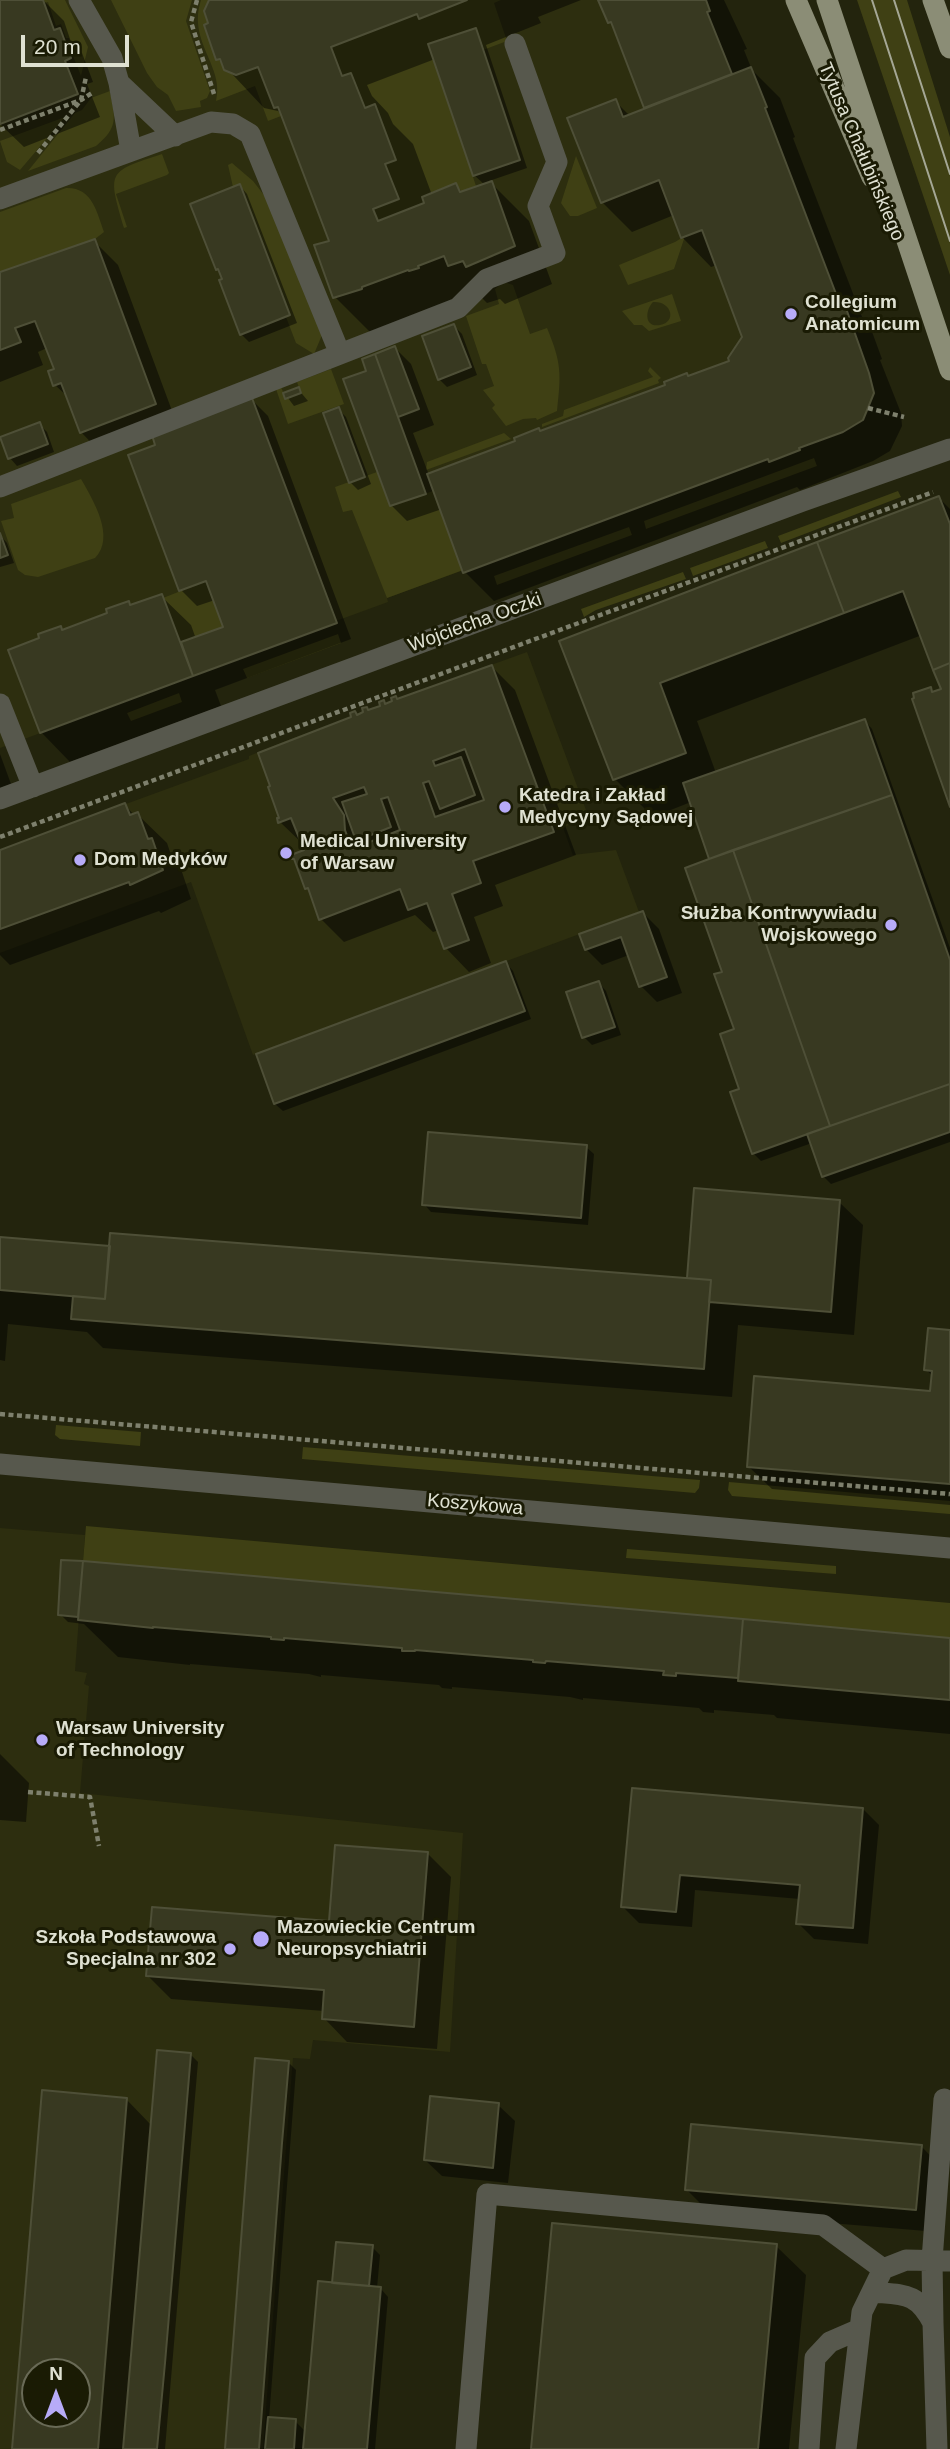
<!DOCTYPE html>
<html>
<head>
<meta charset="utf-8">
<style>
  body { margin:0 }
  #map { position:relative; width:950px; height:2449px; overflow:hidden; background:#23240d; font-family:Arial,sans-serif }
  canvas { display:block }
  .north { position:absolute; left:21px; top:2358px; width:70px; height:70px; box-sizing:border-box; background:#1a1b04; border:2px solid #696a56; border-radius:50%; rotate:0deg; font-size:19px; font-weight:700; line-height:28px; text-align:center; color:#dfe1d2 }
  .north::after { content:''; display:block; margin:auto; width:24px; height:32px; background:#b7abf8; clip-path:polygon(50% 0,100% 100%,50% 72%,0 100%) }
  .scale { position:absolute; left:21px; top:35px; width:108px; height:32px; box-sizing:border-box; border:4px solid #dfe1d2; border-top:0; padding-left:9px; font-size:21px; line-height:24px; white-space:nowrap; color:#dfe1d2; -webkit-text-stroke:5px #1a1b04; paint-order:stroke }
</style>
</head>
<body>
<div id="map">
<canvas width="950" height="2449"></canvas>
<div class="north">N</div>
<div class="scale">20 m</div>
</div>
<script>
const g = document.querySelector('canvas').getContext('2d');
g.lineJoin = 'round';
function paint(path, color) { g.fillStyle = color; g.fill(path, 'evenodd'); }
function trace(path, color, width, dash) { g.strokeStyle = color; g.lineWidth = width; g.lineCap = dash ? 'butt' : 'round'; g.setLineDash(dash || []); g.stroke(path); }
function write(font, color, halo, rows, align = 'center') {
  g.font = font + ' Arial,sans-serif'; g.lineWidth = 6; g.setLineDash([]); g.textBaseline = 'middle'; g.strokeStyle = halo; g.fillStyle = color; for (const [text, x, y, turn = 0] of rows) {
    g.save(); g.translate(x, y); g.rotate((+turn || 0) * Math.PI / 180); g.textAlign = isNaN(turn) ? turn : align; if (halo) g.strokeText(text, 0, 0); g.fillText(text, 0, 0); g.restore();
  }
}
const built = new Path2D(`
  M0,0H706L710,11L707,12L732,74L751,67L767,107L765,109L838,299L842,297L854,329L852,330L869,373L874,393L863,420L843,432L799,448L800,450L769,462L768,459L387,598L388,602L336,621L337,623L0,748Z
  M527,652L589,818L563,827L573,855L616,850L639,912L253,1055L191,882L0,953V850L249,759V756L288,740L351,717L350,713L355,711L357,714L363,712L362,708L367,707L369,710L380,706L379,702L384,700L386,703L392,701L391,698L396,696L397,699Z
  M0,1528L85,1535L75,1671L87,1673L84,1684L89,1686L80,1793L463,1833L450,2052L313,2040L310,2059L293,2058L263,2449H0ZM35,2372H77V2414H35Z`);
const green = new Path2D(`
  M43,0H65L88,47L81,76L69,46L71,45L69,38H66L61,24L56,26L48,2L44,3Z
  M111,0H192L186,21L210,91L207,98L200,101L201,107L176,111L168,95L157,87L147,73Z
  M201,0H209L204,11L208,23L204,25L216,60L220,59L224,70L236,75L258,67L273,108L278,107L281,116L268,121L255,86L216,101C225,66 187,42 201,0Z
  M467,0H501L494,3L507,41L483,50L429,45L476,186L460,192L456,183L422,196L424,203L378,221L373,209L399,199L385,164L396,159L375,105L365,108L351,73L342,76L331,47L417,14Z
  M857,0H907L950,137V275Z
  M110,91C115,118 119,127 96,146L28,171L75,113L82,110L91,98Z
  M65,117L20,170L7,162L0,141Z
  M162,154L169,173L167,175L116,194L127,227L124,228C108,172 106,172 162,154Z
  M576,156L597,208L578,216H570L561,203Z
  M232,163L253,181L271,204L322,335L314,354L296,343L286,317L290,314L240,184L233,187L228,165Z
  M66,188C92,187 97,212 104,232L95,239L0,272V212Z
  M685,236L674,269L628,285L619,265L675,242Z
  M504,282L513,285L530,334L547,328C562,364 561,374 557,411L537,420L536,418L523,419L506,426L492,408L495,405L483,390L494,386L486,364H482L466,316L499,304L495,289Z
  M672,294L681,321L649,331L642,325H634L622,311ZM653,302C672,301 677,322 660,325C644,328 645,310 653,302Z
  M650,367L661,378L658,380L659,383L542,427V424L563,416L564,410L653,377L648,371Z
  M331,369L344,404L288,424L276,389L281,387L286,399L301,393L297,382Z
  M504,433L511,439L426,470L427,462Z
  M814,458L817,466L646,529L644,521Z
  M377,472L390,506L433,491L463,570L387,598L352,510L343,512L335,487Z
  M81,479C93,500 116,537 95,558L38,577L25,575L18,570L1,521L14,518L11,504Z
  M898,491L901,497L781,543L778,536Z
  M629,527L632,535L497,585L494,576Z
  M765,541L768,548L693,576L690,568Z
  M683,572L686,579L596,610L584,617L581,609Z
  M206,581L223,627L181,642L163,598Z
  M338,634L341,643L247,678L243,669Z
  M179,693L182,702L131,721L127,713Z
  M56,1425L141,1432L140,1446L60,1439L55,1435Z
  M303,1447L700,1480L699,1488L695,1493L302,1459Z
  M729,1482L950,1501V1514L732,1496L728,1490Z
  M86,1526L950,1603V1638L83,1561Z
  M627,1549L836,1566V1574L626,1558Z`);
const shadow = new Path2D(`
  M0,0H43L64,21L71,42L82,53L93,82L87,84L100,117L24,147L0,124Z
  M214,0H581L538,17L541,23L486,45L527,168L489,181L529,221L552,284L505,304L500,299L487,303L479,295L373,335L335,297L331,242L283,115L278,111L264,108L218,59L210,25ZM435,59L474,175L485,185L463,193L456,185L432,195L413,144L393,124L388,113L372,96L367,85Z
  M600,0H724L747,49L744,50L752,70L780,98L795,137L793,138L864,322L871,329L882,359L880,360L901,413L902,426L890,451L873,461L800,490L797,487L494,601L465,572L442,509L407,521L391,505L368,372L364,360L395,348L411,364L434,425L413,433L429,475L731,363L744,337L717,265L711,267L682,237L674,215L632,232L602,202L615,101L630,116L648,109L616,29L609,22Z
  M240,186L247,194L297,323L249,342L241,334L222,273L217,269Z
  M94,241L118,265L178,427L252,400L268,416L351,639L215,690L221,706L70,762L41,732V640L60,628L64,631L110,614L128,603L132,607L161,596L191,625L196,639L225,628L215,600L197,606L181,590L130,456L157,446L154,437L104,456L81,432L69,398L55,385L56,370L47,348L38,352L43,365L0,382V274Z
  M454,326L462,334L477,375L447,387L439,379Z
  M298,389L308,401L294,406L285,394Z
  M338,409L346,417L371,484L358,490L350,482Z
  M39,424L47,432L54,452L17,466L10,458Z
  M939,498L950,509V802L930,689L934,693L943,690L922,635L697,721L716,773L865,721L872,729L950,948V1142L831,1184L823,1176L812,1143L761,1161L753,1153L741,1090L736,1030L724,973L712,860L691,802L653,817L615,779L562,642Z
  M0,535L7,543L14,563L0,567Z
  M492,667L515,690L576,855L495,885L503,906L474,917L491,963L469,972L446,948L439,930L433,932L415,915L344,942L321,919L311,892L307,888L306,851L304,845L280,822L355,713L358,716L382,707L384,702L387,705Z
  M0,754L11,784L0,788Z
  M125,805L134,815L137,814L167,843L173,861L181,869L191,899L161,913L159,911L10,965L0,955V852Z
  M643,913L659,929L682,993L657,1002L641,986L629,955L602,965L586,949Z
  M506,963L513,971L531,1019L283,1111L275,1104L258,1055Z
  M599,983L606,991L621,1035L592,1045L584,1037Z
  M586,1147L594,1154L588,1225L431,1212L424,1204Z
  M696,1190L839,1202L863,1225L854,1335L738,1325L732,1397L103,1348L87,1332L8,1324L5,1361L0,1360V1239L111,1248L689,1280Z
  M950,1331V1505L772,1489L748,1466L932,1393L933,1377L926,1369Z
  M63,1562L950,1640V1734L777,1718L774,1715L714,1710V1713L703,1712L699,1708L583,1698V1700L570,1697L452,1687V1689L442,1688L439,1685L321,1675V1677L309,1674L190,1664V1665L118,1657L84,1624L68,1622L60,1614Z
  M0,1754L29,1783L26,1822L0,1820Z
  M633,1790L863,1809L879,1825L868,1944L814,1939L798,1923L800,1899L695,1890L692,1927L639,1923L623,1907Z
  M428,1854L451,1877L437,2049L347,2042L324,2018V2011L171,1999L148,1976L330,1923Z
  M190,2054L198,2062L165,2449H14L43,2092L126,2099L152,2126ZM35,2372H77V2414H35Z
  M288,2062L296,2070L269,2419L295,2421L306,2432L334,2285L372,2247L380,2255L377,2288L381,2289L388,2297L375,2449H226Z
  M498,2105L515,2121L508,2183L442,2176L425,2160Z
  M921,2146L944,2170L938,2232L710,2213L686,2189Z
  M776,2246L806,2275L789,2449H532Z`);
const building = new Path2D(`
  M0,0H43L54,30L60,28L71,58L65,61L78,94L0,124Z
  M209,0H467L419,19L417,14L331,47L342,76L351,73L365,108L375,104L396,160L385,164L399,199L373,209L378,221L424,203L422,197L456,183L460,192L492,181L515,246L466,267L463,261L448,266L444,256L418,266L419,268L409,271L408,270L362,287V289L333,298L314,245L329,241L278,107L274,108L258,67L236,75L224,70L220,59L216,60L204,25L208,23L204,11Z
  M598,0H706L710,11L707,12L732,74L644,108L611,22L608,23Z
  M476,28L520,160L473,176L428,44Z
  M751,67L767,107L765,108L838,299L842,297L869,373L874,393L863,420L843,432L799,448L800,450L769,462L768,459L463,573L427,474L515,441L514,438L539,428L540,431L665,385L664,382L687,373L688,376L729,361L728,358L742,337L702,230L681,238L659,180L601,203L567,118L616,99L623,117Z
  M240,184L290,315L240,335L219,280L222,279L218,269L216,270L190,204Z
  M95,239L156,404L80,433L61,383L53,386L48,371L54,369L35,321L15,328L21,342L0,350V272Z
  M454,324L471,367L438,380L422,336Z
  M395,346L419,409L398,417L375,354Z
  M375,354L426,494L390,506L343,379L366,371L362,359Z
  M299,387L301,393L285,399L283,393Z
  M252,398L337,623L193,676L181,642L223,627L206,581L179,591L128,455L155,445L152,435Z
  M339,407L365,477L349,483L323,413Z
  M40,422L48,444L8,459L0,437Z
  M939,496L950,524V663L933,670L903,591L844,613L817,542Z
  M0,533L8,555L0,558Z
  M817,542L844,613L660,683L686,753L613,780L559,641Z
  M162,594L193,676L40,733L8,650L39,638L38,634L61,626L62,630L107,613L106,609L129,601L130,605Z
  M950,663V807L912,699L914,698L913,693L931,687L932,692L941,689L933,670Z
  M492,665L554,832L473,861L481,883L452,894L469,940L444,949L427,903L408,910L400,889L319,920L308,888L305,889L294,859H292L291,855L304,850L291,818L278,823L277,818H279L268,787L270,786L258,753L351,717L350,713L355,711L357,715L363,712L362,708L367,707L368,710L380,706L379,702L384,700L385,704L392,701L391,698L396,696L397,699ZM465,749L484,800L435,817L423,783L429,781L440,809L475,795L461,757L435,766L433,761ZM364,787L367,794L342,802L356,841L391,827L381,799L388,797L400,830L352,849L345,830L344,815L333,798Z
  M865,719L892,795L709,859L683,783Z
  M892,795L950,960V1084L830,1126L733,850Z
  M125,803L130,815L138,812L148,839L152,838L163,870L130,885L129,882L0,929V850Z
  M733,850L830,1126L752,1154L730,1092L739,1089L720,1034L734,1029L714,974L722,972L685,868Z
  M643,911L667,977L639,987L621,937L585,950L579,934Z
  M506,961L525,1011L274,1104L256,1054Z
  M599,981L615,1027L582,1038L566,992Z
  M950,1084V1132L822,1177L807,1134Z
  M428,1132L587,1145L581,1218L422,1205Z
  M694,1188L840,1200L831,1312L709,1302L711,1280L687,1278Z
  M110,1233L711,1280L704,1369L71,1319L73,1296L105,1299Z
  M0,1237L110,1246L105,1299L0,1290Z
  M928,1328L950,1330V1484L747,1467L754,1376L930,1391L932,1371L924,1370Z
  M61,1560L83,1561L78,1617L58,1615Z
  M83,1561L743,1619L738,1678L676,1673V1676L663,1675L664,1671L546,1661L545,1663L533,1662V1660L415,1650V1651H402V1648L284,1638V1640L271,1639V1637L153,1627V1628L78,1620Z
  M743,1619L950,1638V1700L738,1681Z
  M632,1788L863,1808L853,1928L796,1924L800,1885L680,1875L676,1912L621,1907Z
  M335,1845L428,1852L414,2027L322,2019L324,1990L146,1976L152,1907L329,1921Z
  M157,2050L191,2053L165,2363L157,2449H123Z
  M255,2058L289,2061L282,2143L259,2449H225Z
  M42,2090L127,2098L98,2449H12ZM35,2372H77V2414H35Z
  M430,2096L499,2103L493,2168L424,2160Z
  M691,2124L922,2145L916,2210L685,2190Z
  M552,2223L777,2244L758,2449H531Z
  M336,2242L373,2245L369,2286L332,2283Z
  M318,2281L381,2287L367,2449H303Z
  M268,2417L296,2419L294,2449H265Z`);
const path = new Path2D(`
  M197,0L191,22L214,94
  M0,130L81,100L92,93
  M38,153L81,100L86,77
  M868,408L904,417
  M0,837L933,492
  M0,1414L950,1494
  M28,1792L90,1797L99,1846`);
const minor = new Path2D(`
  M79,0L112,58L119,83L131,151
  M119,83L175,136
  M0,199L211,122L233,124L250,134L340,354L458,308L487,279L555,253L538,206L557,162L515,44
  M0,487L340,354
  M0,704L33,787
  M0,799L803,501L950,449
  M0,1464L950,1548
  M883,2269L906,2260L950,2261
  M872,2292C904,2295 917,2292 933,2323L937,2449
  M933,2323L932,2260L944,2099
  M466,2449L487,2194L823,2225L883,2269L862,2312L846,2449
  M809,2449L815,2358L830,2342L860,2329`);
const major = new Path2D(`
  M796,0L872,177
  M827,0L950,370
  M933,0L950,48`);
const tram = new Path2D(`
  M872,0L950,241
  M894,0L950,174`);
const markers = [
  [791,314,7,"#b7abf8"],
  [505,807,7,"#b7abf8"],
  [286,853,7,"#b7abf8"],
  [80,860,7,"#b7abf8"],
  [891,925,7,"#b7abf8"],
  [42,1740,7,"#b7abf8"],
  [261,1939,9,"#b7abf8"],
  [230,1949,7,"#b7abf8"]
];
const streetNames = [
  ["Tytusa Chałubińskiego",861,152,67],
  ["Wojciecha Oczki",475,623,-20],
  ["Koszykowa",475,1505,5]
];
const poiNames = [
  ["Collegium",805,303],
  ["Anatomicum",805,325],
  ["Katedra i Zakład",519,796],
  ["Medycyny Sądowej",519,818],
  ["Medical University",300,842],
  ["of Warsaw",300,864],
  ["Dom Medyków",94,860],
  ["Służba Kontrwywiadu",877,914,"right"],
  ["Wojskowego",877,936,"right"],
  ["Warsaw University",56,1729],
  ["of Technology",56,1751],
  ["Mazowieckie Centrum",277,1928],
  ["Neuropsychiatrii",277,1950],
  ["Szkoła Podstawowa",216,1938,"right"],
  ["Specjalna nr 302",216,1960,"right"]
];
paint(built, '#2d2e0f');
paint(green, '#3f4014');
paint(shadow, '#0007');
paint(building, '#383921');
trace(building, '#4e4f37', 2);
trace(path, '#7e806d', 4.5, [5, 3.5]);
trace(minor, '#57584d', 21);
trace(major, '#8b8d76', 21);
trace(tram, '#a5a795', 2);
for (const [x, y, r, color] of markers) { const dot = new Path2D(); dot.arc(x, y, r, 0, 2 * Math.PI); g.fillStyle = color; g.fill(dot); trace(dot, '#1a1b04', 2.5); }
write('19px', '#dfe1d2', '#1a1b04', streetNames);
write('bold 19px', '#dfe1d2', '#1a1b04', poiNames, 'left');
</script>
</body>
</html>
